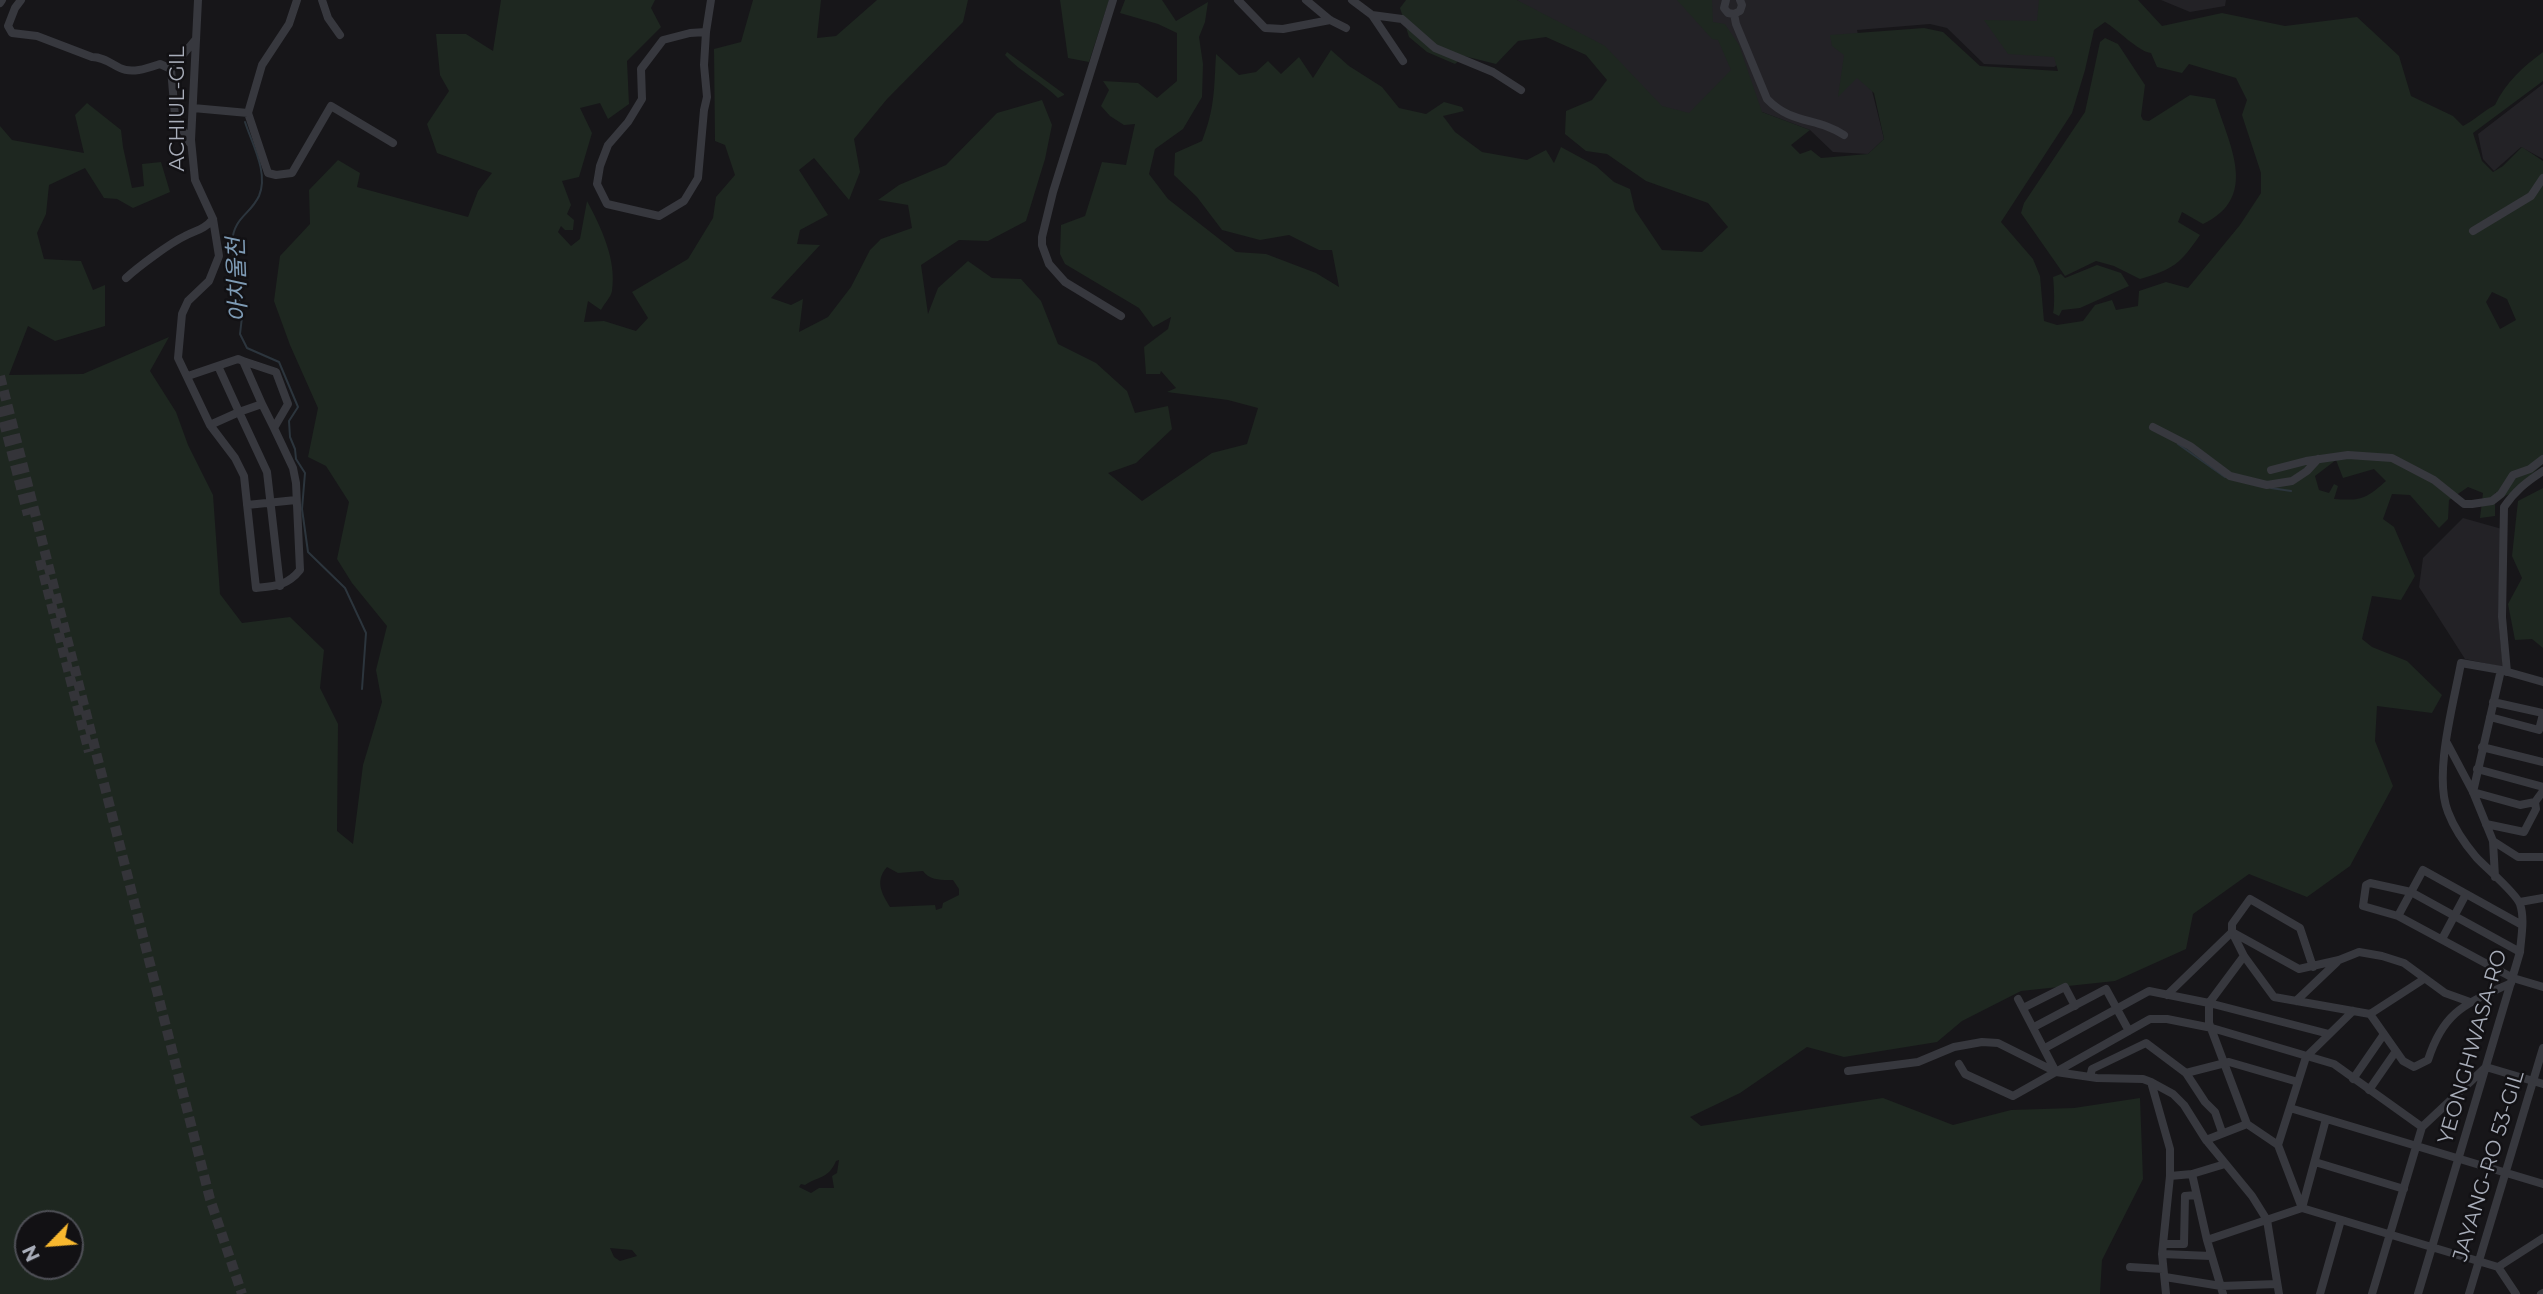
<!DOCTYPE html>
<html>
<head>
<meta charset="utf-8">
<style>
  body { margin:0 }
  #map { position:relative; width:2543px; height:1294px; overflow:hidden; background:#171619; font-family:Montserrat,sans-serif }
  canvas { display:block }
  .north { position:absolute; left:14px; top:1210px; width:70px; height:70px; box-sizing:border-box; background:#121114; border:2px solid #4e4f56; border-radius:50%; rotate:245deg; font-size:19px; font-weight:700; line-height:28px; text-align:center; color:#a8adb9 }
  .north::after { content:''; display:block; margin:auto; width:24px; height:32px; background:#f8b82f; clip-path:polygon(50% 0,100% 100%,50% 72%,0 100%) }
</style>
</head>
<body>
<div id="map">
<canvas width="2543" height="1294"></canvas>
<div class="north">N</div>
</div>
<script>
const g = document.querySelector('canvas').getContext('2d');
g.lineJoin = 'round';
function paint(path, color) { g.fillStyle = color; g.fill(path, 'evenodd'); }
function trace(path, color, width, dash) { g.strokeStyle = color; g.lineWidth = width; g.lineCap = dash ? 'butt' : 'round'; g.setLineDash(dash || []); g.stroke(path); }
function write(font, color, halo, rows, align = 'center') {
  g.font = font + ' Montserrat,"Noto Sans KR",sans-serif'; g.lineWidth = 5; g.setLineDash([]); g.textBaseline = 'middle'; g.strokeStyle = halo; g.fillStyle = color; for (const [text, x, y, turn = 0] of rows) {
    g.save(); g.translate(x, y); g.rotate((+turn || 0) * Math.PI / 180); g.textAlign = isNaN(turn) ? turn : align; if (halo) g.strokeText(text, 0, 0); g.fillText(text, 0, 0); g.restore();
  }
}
const built = new Path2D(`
  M1517,0H2069V58L2054,67L1984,64L1947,28L1930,24L1857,30L1884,139L1868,154L1833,152L1810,130L1762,112L1678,122Z
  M2161,0H2226L2225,6L2190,12Z
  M2543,84V159L2521,147L2494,171L2483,159L2478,134Z
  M2463,518L2502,529L2498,616L2503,667L2465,659L2419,587L2423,558Z`);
const green = new Path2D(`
  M501,0H655L651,8L661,27L627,61L629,104L608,119L600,103L580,108L592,133L579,177L562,181L571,205L567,214L574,220L573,230H565L561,226L558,232L571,246L580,239L587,201C601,227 617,260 612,291C611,297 604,304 601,310L588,301L584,322L604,321L636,331L648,318L632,292L688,259L713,218L716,197L735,175L725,145L715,141L714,49L741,42L753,0H821L817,38L836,36L877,0H968L963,22L887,99L854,139L860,172L849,200L814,158L799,170L828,215L800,230L797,244L820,245L771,298L791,305L803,299L799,332L828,317L851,287L870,250L881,239L912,228L908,205L878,200L899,185L946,165L997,113L1042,100L1052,125L1045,159L1026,221L988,241L959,240L921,265L928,314L938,288L968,261L992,278L1021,279L1041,301L1058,344L1096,363L1127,391L1135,413L1168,406L1172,429L1136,463L1108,473L1142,501L1212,453L1247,444L1258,408L1228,400L1167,392L1176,388L1161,371L1160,374H1146L1144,347L1168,329L1171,317L1153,327L1139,308L1065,264L1060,254L1061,225L1085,216L1102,162L1126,165L1135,124L1124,125L1110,116L1101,106L1109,90L1103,81L1138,83L1157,98L1177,81V33L1158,24L1120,13L1125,0H1162L1176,21L1208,2L1205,22L1199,37L1203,64L1202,97L1183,129L1155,149L1149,174L1168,199L1236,252L1266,254L1316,273L1339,287L1332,250H1319L1289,235L1260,240L1222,230L1197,197L1174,175L1175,153L1202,141C1215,108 1214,89 1216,54L1239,75L1256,72L1268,61L1281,74L1299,57L1313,78L1331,50L1349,66L1382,87L1399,108L1426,114L1444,102L1462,107L1464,111L1443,116L1455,132L1482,152L1527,160L1546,150L1554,163L1561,147L1596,166L1614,182L1630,189L1635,210L1662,250L1702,252L1728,227L1708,203L1646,181L1607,154L1586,151L1565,134L1566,111L1592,100L1607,80L1586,55L1546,37L1518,41L1496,64L1464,56L1455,64L1427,52L1409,37L1400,8L1406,0H1517L1605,46L1662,106L1689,113L1731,70L1718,40L1712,39L1677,0H1712L1713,22L1725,24L1739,45L1762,112L1810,130L1791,145L1800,154L1811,150L1821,158L1868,154L1884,139L1874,93L1857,78L1838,97L1844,55L1832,46L1830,35L1924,28L1943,32L1980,66L2058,71L2054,57L2008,54L1984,20L2037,21L2039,0H2138L2162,26L2222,13L2285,26L2357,17L2399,56L2411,96L2453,116L2463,126C2475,120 2483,111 2495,105C2505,83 2524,66 2543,52V81L2473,133L2482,161L2493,172L2503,166L2522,147L2543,161V464L2511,493L2499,499L2495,492V516L2480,518L2483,493L2468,487L2449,500L2448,519L2439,528L2410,495L2392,494L2383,519L2394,527L2415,576L2401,600L2372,596L2362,639L2372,647L2407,661L2442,695L2432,713L2377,706L2375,741L2393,786L2350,866L2307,897L2249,874L2193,914L2186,949L2115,981L2021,991L1962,1021L1937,1042L1844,1057L1807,1047L1740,1093L1690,1117L1701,1126L1883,1098L1953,1125L2011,1110L2074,1108L2140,1098L2143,1179L2102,1260L2100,1294H0V126L12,140L84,153L75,115L87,103L121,130L123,147L132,188L144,186L142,164L161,162L170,192L133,208L117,199L104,198L85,168L49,185L46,214L37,233L44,259L81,261L93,290L105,285V326L55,341L28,326L9,375L83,374L169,337L150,371L176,412L188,445L213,495L220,594L242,623L290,617L324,650L320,688L338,724L337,831L353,844L363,765L382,702L376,670L387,626L352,583L337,559L349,502L326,466L308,457L318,408L290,345L274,301L280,256L310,224L309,190L338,160L360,173L357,187L468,217L478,191L492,173L437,153L427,124L449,91L440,75L436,34H466L493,51ZM2105,22C2118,30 2139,52 2151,53L2157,67L2182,73L2189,64L2236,78L2247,100L2242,115L2261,173V193L2240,225L2188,288L2166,282L2139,291L2138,306L2116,310L2112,300L2095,305L2083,321L2057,325L2044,321L2040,276L2033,259L2001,222L2072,113L2085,70L2094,30ZM2492,292L2507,299L2516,320L2500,329L2486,302ZM2336,460L2343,478L2374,469L2386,481C2366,499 2361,501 2334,499L2338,486L2334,484L2329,493L2319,490L2315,476ZM887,867L898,873L923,871C930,881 943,880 953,880L959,889V895L943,903L942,908L936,910L935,905L890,907C881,892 875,881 887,867ZM839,1160L837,1173L832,1176L834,1188H819L811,1193L799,1187L801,1184L805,1185C821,1175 828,1179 836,1161ZM28,1224H70V1266H28ZM610,1248L632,1250L637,1256L620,1261L614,1257Z
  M1060,0H1109L1089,62L1068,58Z
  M2105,38L2118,44L2145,85L2141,116L2143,120L2149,121L2190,95L2215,99C2229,145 2260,197 2203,224L2182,212L2178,222L2200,235C2180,264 2174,269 2140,279L2114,266L2096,261L2065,276L2021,213L2024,203L2085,112L2100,42Z
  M1007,52L1064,94V95L1058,98C1042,82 1020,72 1005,55Z
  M2097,265L2121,273L2129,286L2080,308L2062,310L2059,316L2053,313C2055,308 2054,284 2053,277L2061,274L2065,278Z
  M2543,488V648L2532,639L2515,640L2508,604L2522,578L2512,556L2518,501Z`);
const stream = new Path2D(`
  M245,122C252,144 269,173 259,196C250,215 234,217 232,242L242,317L240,334L247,348L279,362L298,407L289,421L290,437L295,449L296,459L305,473L302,509L308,552L345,588L366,633L362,689
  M2178,444L2225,477
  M2271,488L2291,491`);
const majorTunnel = new Path2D(`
  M0,376L210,1199L242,1294
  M0,407L28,515
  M40,560L89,752`);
const minor = new Path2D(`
  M21,0L15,8L8,26L12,33L37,36L92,57C103,57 110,63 120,68C132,74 148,68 160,64L171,69L196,39
  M198,0L191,140L195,180L213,219L219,256L209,281L188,301L182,314L178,358L210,425L235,458L244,476L256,588C275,586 287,586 300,570L296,483L293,468L274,428L288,404L276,372L243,361
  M297,0L289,24L262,65L248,113L268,173L276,175L292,173L331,106L393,143
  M322,0L328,18L340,35
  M1113,0L1053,192L1042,237V245L1049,264L1065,282L1121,316
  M1238,0L1265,28L1283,29L1330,20
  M1306,0L1330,20L1346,28
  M1352,0L1372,15L1402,19L1435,48L1493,72L1521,90
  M1726,0L1724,8L1728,13L1734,14L1740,11L1742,5L1740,0
  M0,3L2,0
  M1734,14L1736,24L1767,99C1792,125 1817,117 1844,135
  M1372,15L1403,61
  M706,32L690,33L663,40L641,69L642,99L628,122L608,145L600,166L597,184L607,204L659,216L684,201L698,178L704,110L707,97L704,65L706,32L711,0
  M171,69L175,116L190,143
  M193,108L248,113
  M2473,231L2531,196L2543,178
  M126,278C138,267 170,243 185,236C196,230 204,230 213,219
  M188,376L238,359L243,361L262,404L239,412L267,472L280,586
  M262,404L274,428
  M210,425L239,412L218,366
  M2153,427L2190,446L2230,476L2267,485L2292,481L2307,471L2318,459
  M2271,470L2306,461L2348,455L2392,458L2434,480L2464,504H2472L2492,501L2501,494L2513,475L2530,469L2543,459
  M247,505L296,500
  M2501,670L2473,792L2520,805L2535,802L2543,791
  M2507,672L2502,617L2504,507C2515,491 2526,482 2543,471
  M2493,702L2543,713
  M2490,717L2539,730L2543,714
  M2447,743L2473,792L2493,841L2495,877
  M2482,747L2543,762
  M2477,769L2543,787
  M2486,824L2524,832L2536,809L2535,802
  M2493,841L2518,857H2543
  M2520,902L2543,898
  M2398,916L2423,870L2522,925
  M2232,932L2244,956L2274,997L2370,1014L2403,1061L2414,1067L2428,1060C2444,1010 2466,1004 2511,983
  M2232,932L2299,969L2339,960L2359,952L2382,956L2404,963L2445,993L2470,1002
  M2232,932V924L2250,899L2300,928L2313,967
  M2442,939L2466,894
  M2520,952L2411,892L2370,883L2366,885L2363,906L2398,916L2513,978L2543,987
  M2244,956L2209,1003V1023L2247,1124L2278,1145L2302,1208
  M2167,995L2232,932
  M2018,999L2056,1072
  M2296,1001L2337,962
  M2023,1008L2065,987L2075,1006
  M2370,1014L2424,979
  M2034,1027L2106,989L2129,1031
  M2045,1048L2149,991L2209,1003L2329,1034
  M1959,1064L1965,1074L2013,1096L2150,1019H2167L2212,1028L2334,1064L2422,1127
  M1848,1071L1918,1062L1954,1047L1982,1042L1998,1043L2056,1072L2097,1078L2143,1079L2151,1082L2173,1094L2184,1105L2206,1140L2252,1196L2267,1220L2279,1294
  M2186,1073L2229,1062L2298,1082
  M2090,1077L2092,1069L2146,1043L2186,1073L2205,1102L2215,1112L2222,1132
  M2353,1079L2384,1034
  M2151,1082L2170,1149V1176L2162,1254L2166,1294
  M2369,1090L2396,1051
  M2290,1108L2543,1184
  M2422,1127L2486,1067L2543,1084
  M2206,1140L2247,1124
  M2278,1145L2306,1057L2353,1011
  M2315,1162L2404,1189
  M2192,1174L2207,1240L2223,1294
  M2170,1176L2192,1174L2225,1164
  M2302,1208L2326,1119
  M2207,1240L2302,1208L2498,1267L2516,1294
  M2163,1244H2184L2185,1196L2196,1195
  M2162,1254L2211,1256
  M2130,1267L2163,1269
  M2498,1267L2543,1238
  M2165,1277L2221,1286L2277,1284
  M2320,1294L2341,1220
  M2372,1294L2422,1127
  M2418,1294L2520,952C2521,937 2525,919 2520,904C2516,893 2485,867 2476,857C2465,844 2454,828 2448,812C2433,775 2454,702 2461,663L2501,670L2543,682
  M2469,1294L2543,1048
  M2541,1294L2543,1293`);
const streetNames = [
  ["ACHIUL-GIL",178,109,-90],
  ["YEONGHWASA-RO",2473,1047,-74],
  ["JAYANG-RO 53-GIL",2489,1166,-73]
];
const waterNames = [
  ["아치울천",238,280,-92]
];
paint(built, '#232226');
paint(green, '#1e2720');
trace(stream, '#2c353d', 2);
trace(majorTunnel, '#343439', 10, [10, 5]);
trace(minor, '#37383e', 8);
write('21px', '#a8adb9', '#121114', streetNames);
write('italic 23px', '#7e9bb5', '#121114', waterNames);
</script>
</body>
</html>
